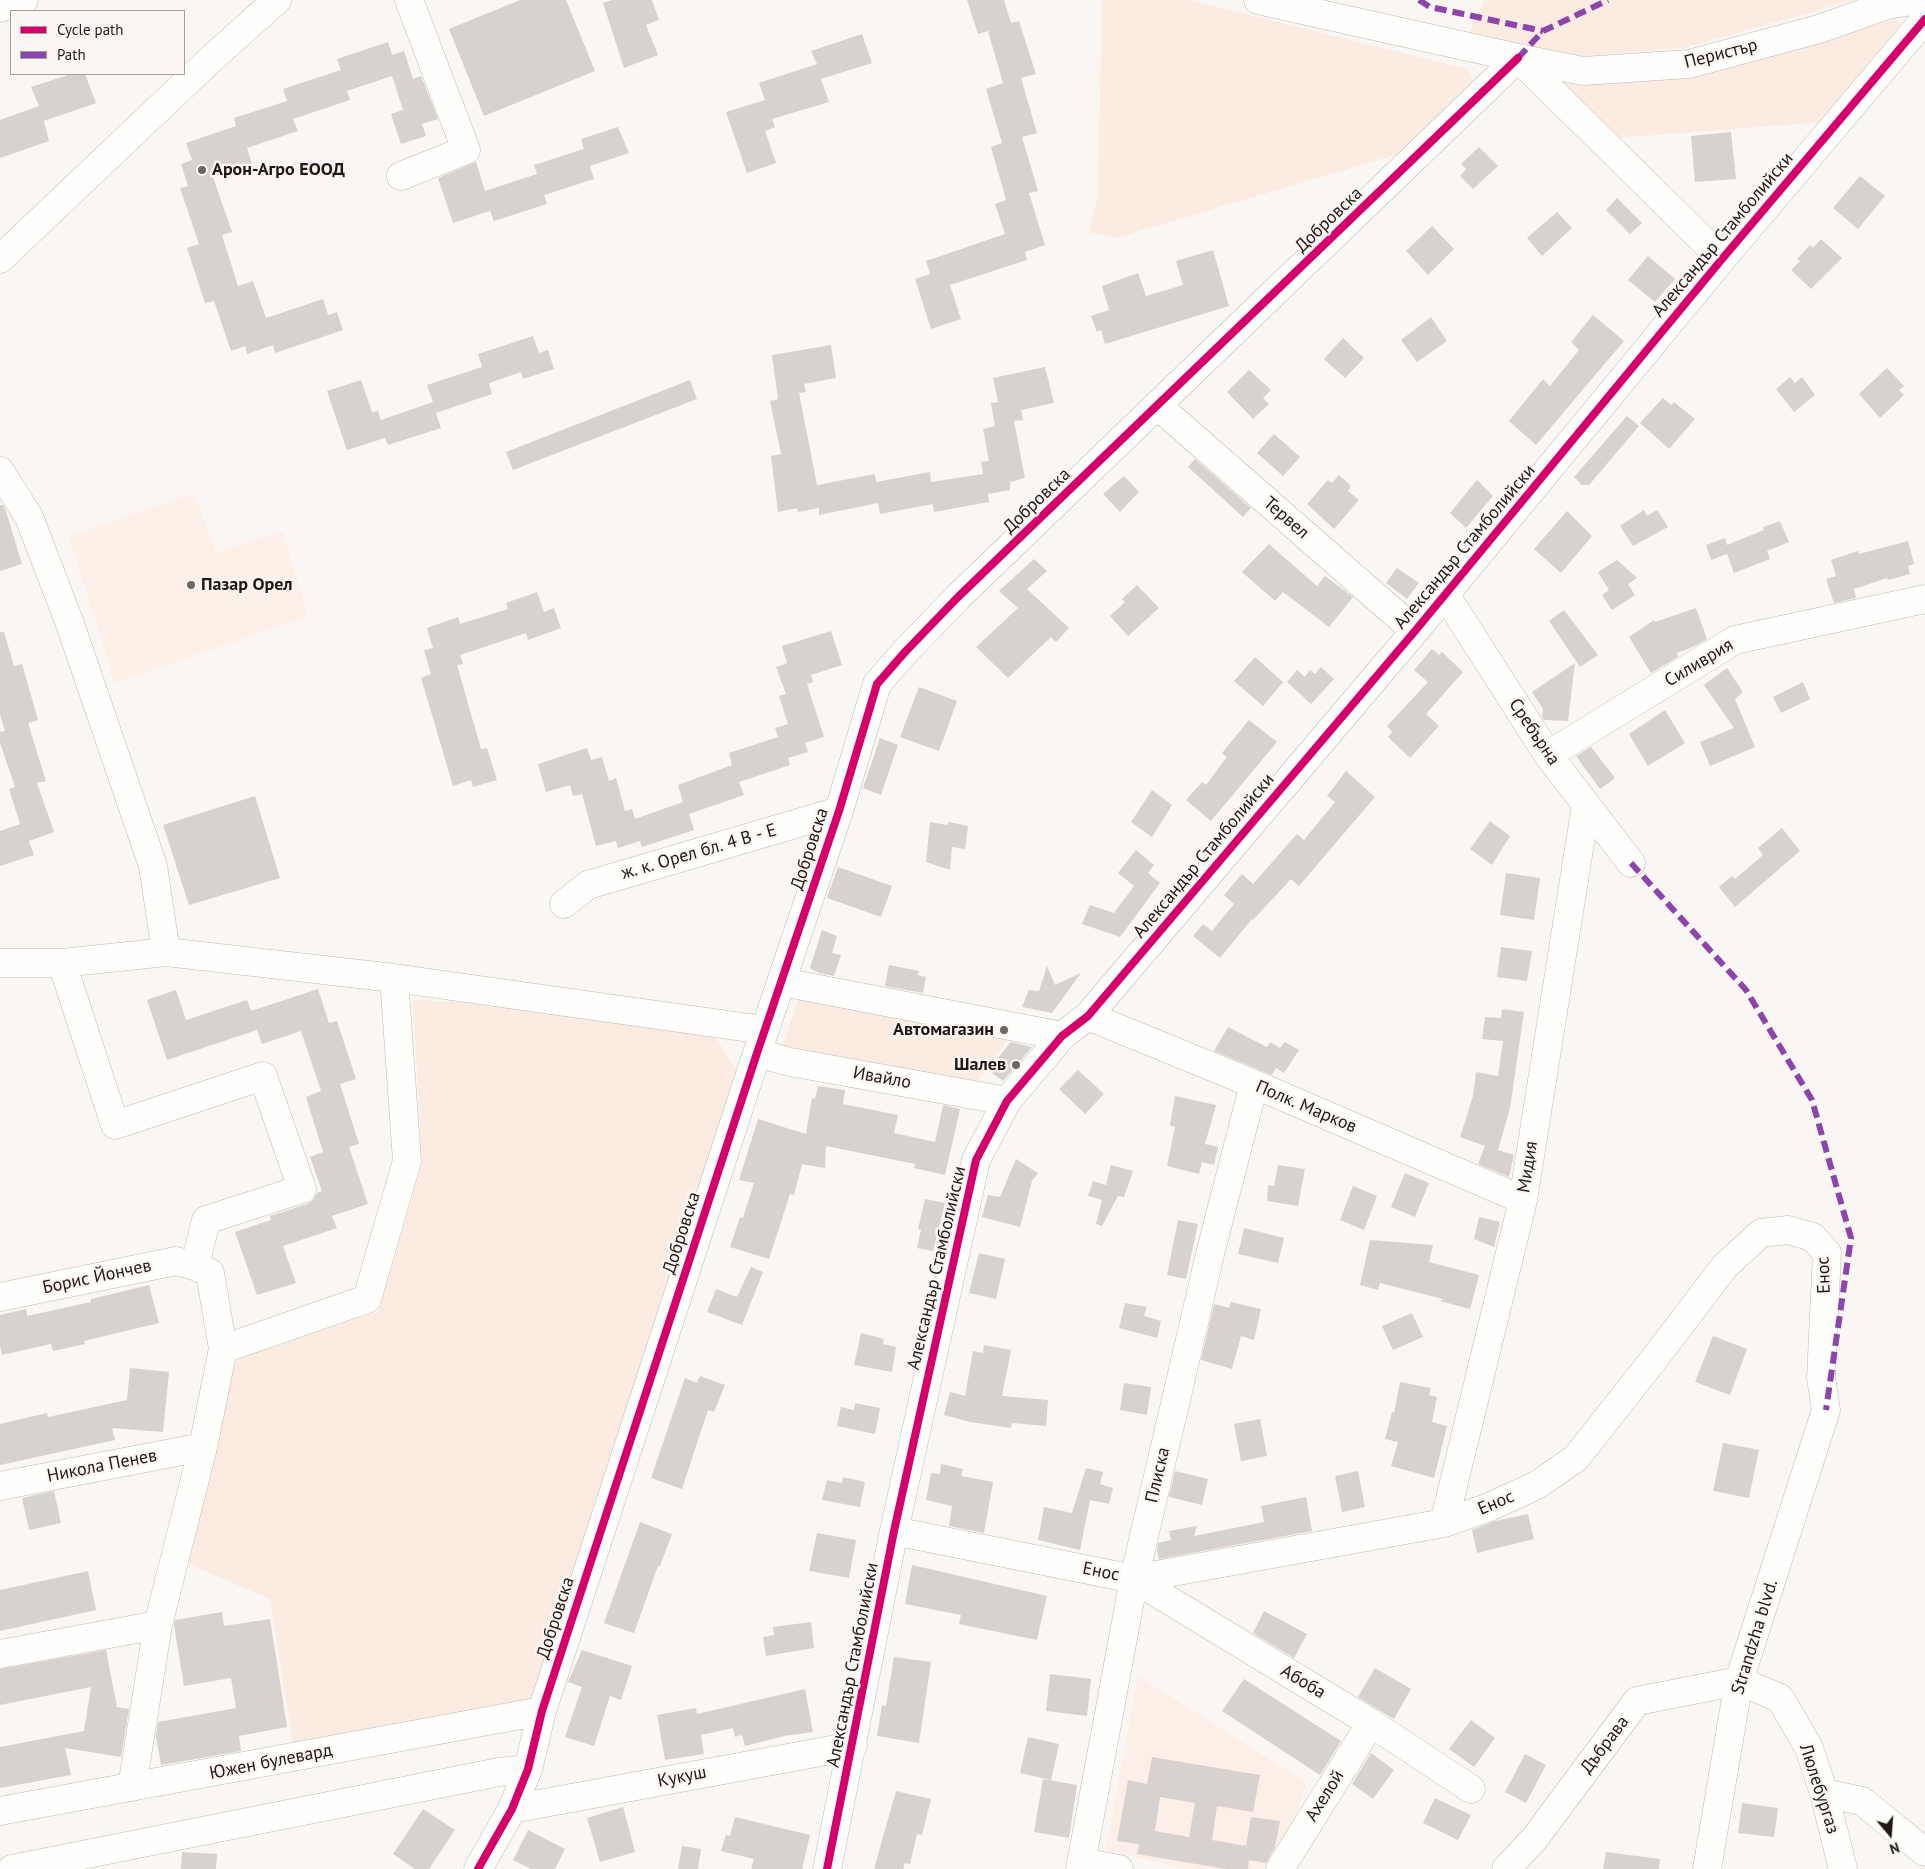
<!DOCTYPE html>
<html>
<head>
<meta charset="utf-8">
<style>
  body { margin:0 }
  #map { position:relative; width:1925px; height:1869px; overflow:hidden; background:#f9f6f4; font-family:"PT Sans",sans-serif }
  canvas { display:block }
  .legend { position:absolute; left:10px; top:10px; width:175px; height:65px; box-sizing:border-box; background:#fbf6f2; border:1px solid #a49d99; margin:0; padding:6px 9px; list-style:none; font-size:15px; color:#221813 }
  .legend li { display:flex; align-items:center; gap:10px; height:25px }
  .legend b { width:25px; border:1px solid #a49d99 }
  .north { position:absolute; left:1865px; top:1809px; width:50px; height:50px; -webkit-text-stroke:4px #fbf6f2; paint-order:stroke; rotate:162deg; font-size:14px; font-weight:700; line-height:20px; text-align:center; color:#221813 }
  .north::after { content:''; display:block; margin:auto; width:18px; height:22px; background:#221813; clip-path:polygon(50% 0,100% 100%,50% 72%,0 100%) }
</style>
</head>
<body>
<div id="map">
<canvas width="1925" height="1869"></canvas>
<ul class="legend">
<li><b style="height:6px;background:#d6006c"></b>Cycle path</li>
<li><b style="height:6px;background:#8e44ad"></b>Path</li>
</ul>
<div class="north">N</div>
</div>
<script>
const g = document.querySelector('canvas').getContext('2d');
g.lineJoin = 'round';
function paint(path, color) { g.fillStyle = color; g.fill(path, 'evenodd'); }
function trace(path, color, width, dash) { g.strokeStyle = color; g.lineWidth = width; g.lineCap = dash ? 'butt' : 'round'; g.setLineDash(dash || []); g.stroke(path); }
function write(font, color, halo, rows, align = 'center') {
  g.font = font + ' "PT Sans",sans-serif'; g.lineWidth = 5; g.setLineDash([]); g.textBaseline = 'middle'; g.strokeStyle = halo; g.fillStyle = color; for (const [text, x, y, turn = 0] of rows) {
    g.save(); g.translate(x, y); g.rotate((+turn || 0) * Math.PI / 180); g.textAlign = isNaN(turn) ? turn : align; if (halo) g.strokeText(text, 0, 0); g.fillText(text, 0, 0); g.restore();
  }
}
const built = new Path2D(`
  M194,494L216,553L282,531L308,616L115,683L69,536Z
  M1138,1676L1307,1783L1283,1846L1267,1869H1187L1106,1850Z`);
const green = new Path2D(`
  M1102,0H1189L1468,69L1473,79L1471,86L1398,154L1116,238L1089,232L1098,197Z
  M1486,0H1854L1684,48L1582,56L1468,36L1484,1Z
  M1896,19L1903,27L1823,122L1617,138L1562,88L1567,78L1689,77Z
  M799,997L1012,1034L973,1087L780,1054Z
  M413,1000L520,1004L716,1038L738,1073L531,1701L293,1743L270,1599L184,1562L235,1360L378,1312L422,1165Z`);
const building = new Path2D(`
  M520,0H566L595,71L484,116L449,29Z
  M612,0H652L659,20L646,25L658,55L624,68L603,3Z
  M967,0H1004L1011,23L1019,21L1036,74L1021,78L1037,133L1022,137L1038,191L1029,193L1045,245L1025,252L1027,260L950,285L961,319L931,329L915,279L930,274L926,261L1005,234L995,204L1006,200L991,147L1002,143L986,89L1003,83L988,31L978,34Z
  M862,34L872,63L821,79L829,102L772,119L775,127L765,131L776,163L747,173L726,112L765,100L759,83L817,64L811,51Z
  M388,42L392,55L404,51L413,79L421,76L438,119L422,124L426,136L401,144L391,114L403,110L392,76L347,91L350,100L293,119L298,131L247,148L252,164L213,177L232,232L222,235L238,286L253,281L266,318L323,299L328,315L337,312L343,330L275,353L273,345L247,354L245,346L231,351L214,301L205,303L187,248L199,244L180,188L188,186L181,164L192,160L186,143L236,126L234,118L287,101L283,89L341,70L337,59Z
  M71,74H85L96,103L44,121L49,141L0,158V120L39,106L31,87Z
  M618,127L629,153L590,166L594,179L544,195L547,204L494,221L490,211L453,223L438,178L476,162L485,191L537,174L534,165L584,149L581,139Z
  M1731,132L1736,179L1695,182L1691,136Z
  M1479,147L1498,166L1473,189L1460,176L1466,169L1461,164Z
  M1860,176L1885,196L1858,229L1833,208Z
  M1617,198L1642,223L1630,234L1606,210Z
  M1557,212L1572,228L1542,256L1527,238Z
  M1432,226L1454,249L1428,275L1406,251Z
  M1821,239L1842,258L1811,289L1791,270L1800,261L1797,259L1810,245L1813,248Z
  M1213,250L1229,306L1105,344L1101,330L1097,332L1091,316L1109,310L1102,286L1138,273L1146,296L1183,285L1176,261Z
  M1648,256L1675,279L1655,302L1628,280Z
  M1593,315L1624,341L1536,445L1509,421L1543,379L1550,386L1579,350L1571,342Z
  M1431,317L1447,341L1417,362L1401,340Z
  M533,336L539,353L548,350L554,369L523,379L521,372L489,383L492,394L436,413L441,428L388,445L385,438L347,450L327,391L361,380L372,412L378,411L381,420L433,402L427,385L482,367L478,354Z
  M1343,338L1364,358L1345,378L1324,359Z
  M831,345L836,378L804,384L806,392L799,393L817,485L875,474L876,482L930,472L931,482L983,474L981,462L989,461L983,429L995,426L991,403L998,402L993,378L1045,367L1054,403L1021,410L1023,420L1014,421L1025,478L1010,482V490L988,494L989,502L934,512L933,504L880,514L878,503L819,515V508L798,512L797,508L778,512L771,456L781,454L770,401L778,399L772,355Z
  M1887,368L1904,386L1899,390L1904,395L1880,418L1859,394Z
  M1249,370L1271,390L1263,398L1269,404L1253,419L1227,392Z
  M1790,377L1795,383L1802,377L1815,395L1794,412L1776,389Z
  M690,380L697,399L513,470L506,452Z
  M1663,398L1671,405L1674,402L1695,419L1669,449L1640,423Z
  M1627,416L1639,426L1589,485H1582L1574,477Z
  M1274,434L1300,457L1283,476L1257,453Z
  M1195,459L1251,508L1243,517L1188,467Z
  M1339,475L1351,486L1348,491L1359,500L1334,529L1307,504L1328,480L1332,483Z
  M1124,476L1139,492L1120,512L1103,494Z
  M1477,480L1493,496L1466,528L1450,513Z
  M0,505H3L5,508L22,564L0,571Z
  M1644,510L1647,516L1657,510L1668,527L1633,546L1620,526Z
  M1567,511L1592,536L1561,573L1534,549Z
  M1780,521L1789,542L1767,551L1770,559L1734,573L1727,554L1711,560L1706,545L1725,538L1727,545L1764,530L1763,527Z
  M1908,541L1914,564L1908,566L1910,574L1888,580L1887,578L1854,589L1856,598L1834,603L1826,579L1836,576L1831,560L1858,551L1859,554Z
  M1269,544L1317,586L1325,576L1353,597L1329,627L1283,592L1275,601L1242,572Z
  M1034,559L1047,571L1027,589L1069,628L1056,642L1051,637L1008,678L976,647L1018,608L999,591Z
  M1617,560L1637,578L1628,584L1635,595L1612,610L1602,595L1609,590L1598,572Z
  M1397,568L1419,583L1407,599L1386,583Z
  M1137,585L1159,608L1128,636L1110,616L1125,602L1122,599Z
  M537,592L544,612L554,608L561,628L528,640L526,633L460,655L463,664L457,665L481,749L487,748L497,780L473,787L471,780L453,786L421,678L431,674L424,650L433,648L427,628L458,617L460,624L508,609L506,603Z
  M1696,608L1707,639L1695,646L1677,653L1678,657L1651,673L1629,637L1654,620L1655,622Z
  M1564,610L1598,655L1580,667L1549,621Z
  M831,631L842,665L811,675L813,682L807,684L824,737L805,743L808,752L788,758L790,765L739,782L744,795L689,814L694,830L642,847L640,841L618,848L616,841L596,846L582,794L573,796L570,785L546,792L538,764L587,748L591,760L602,757L609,781L616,778L625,811L632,809L635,819L683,802L678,785L732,765L729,753L778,737L775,728L788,724L779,696L786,694L776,667L787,663L782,646Z
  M0,632H4L14,666L22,664L38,720L28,723L46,781L37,783L54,832L29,841L34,855L0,866V831L20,824L9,789L15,787L0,743V732L5,731L0,715Z
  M1432,649L1439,655L1442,652L1463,672L1426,714L1439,726L1410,758L1388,737L1392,732L1387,726L1428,682L1414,670Z
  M1255,657L1283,682L1263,706L1234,681Z
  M1575,663L1568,721L1544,720L1542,716L1543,709L1532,692Z
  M1321,667L1334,679L1311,704L1287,682L1297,670L1305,677L1310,670L1315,674Z
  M1727,668L1743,692L1735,699L1755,747L1710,766L1700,742L1734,728L1704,685Z
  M1803,682L1810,699L1781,713L1773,697Z
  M919,687L957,701L939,751L900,737Z
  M1665,710L1685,743L1648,766L1629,734Z
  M1249,720L1277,742L1211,821L1186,800L1202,782L1206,785L1227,757L1222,753Z
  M880,738L898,745L881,795L863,788Z
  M1591,747L1615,778L1600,789L1576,756Z
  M1346,771L1375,797L1299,886L1291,879L1253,920L1252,919L1220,958L1193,936L1203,924L1212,931L1234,904L1224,895L1242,874L1253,884L1297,834L1304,840L1335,802L1327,796Z
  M1152,790L1172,805L1152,837L1131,822Z
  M255,796L280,878L189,905L163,825Z
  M1490,821L1510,836L1492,865L1470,849Z
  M930,822L948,825L949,822L968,826L965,849L952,847L950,870L926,862Z
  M1782,828L1800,851L1735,907L1719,887L1732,876L1735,879L1763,855L1758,848Z
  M1136,850L1154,865L1148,873L1160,883L1120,937L1082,924L1090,905L1114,913L1134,886L1118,873Z
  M838,867L892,886L881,917L827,898Z
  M1506,873L1540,878L1534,920L1500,915Z
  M822,930L837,936L832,953L841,955L834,976L819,973L810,968Z
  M1501,947L1532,951L1527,981L1497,977Z
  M889,965L919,971L918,975L926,977L923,993L885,986Z
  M1047,966L1055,985L1081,973L1052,1013L1022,1007L1029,990L1039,991Z
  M318,989L329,1023L337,1021L356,1079L340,1084L359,1144L349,1147L368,1204L332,1216L337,1228L283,1246L296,1283L257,1295L235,1232L271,1220L270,1216L307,1204L313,1200L317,1193L322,1191L310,1157L323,1152L306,1097L321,1091L301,1031L262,1044L257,1030L167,1060L147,1000L176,990L186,1020L247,1000L251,1011Z
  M1502,1009L1524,1012L1510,1108L1498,1150L1514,1155L1509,1177L1478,1164L1485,1146L1460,1137L1473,1096L1476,1072L1498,1076L1503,1041L1482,1039L1485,1017L1501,1018Z
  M1228,1027L1267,1047L1270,1042L1280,1048L1285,1042L1299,1050L1284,1073L1276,1068L1272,1075L1214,1051Z
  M1011,1042L1032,1047L1003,1081L988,1070Z
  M1078,1070L1104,1094L1085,1114L1059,1089Z
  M818,1086L845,1090L843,1104L898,1115L894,1133L935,1142L943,1105L960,1109L945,1175L914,1168L915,1164L826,1146L825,1168L802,1164L794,1195L790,1194L769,1259L730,1247L740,1217L743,1218L754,1183L739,1180L758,1119L806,1134L812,1098L815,1099Z
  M1175,1096L1216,1105L1205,1144L1218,1147L1214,1165L1202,1162L1199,1174L1167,1166L1175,1127L1170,1125Z
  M1016,1159L1038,1173L1032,1181L1020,1227L982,1217L988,1195L1000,1197Z
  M1111,1165L1133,1171L1124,1197L1118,1196L1102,1226L1096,1224L1102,1200L1088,1196L1093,1181L1106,1185Z
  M1278,1165L1305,1169L1298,1206L1267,1201L1268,1185L1274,1186Z
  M1405,1173L1429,1183L1415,1217L1391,1207Z
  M1353,1186L1377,1196L1364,1230L1340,1220Z
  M925,1199L945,1203L933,1251L917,1248L921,1230L918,1229Z
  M1479,1217L1500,1222L1494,1247L1474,1239Z
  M1178,1220L1198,1224L1186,1279L1167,1275Z
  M1244,1228L1284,1238L1278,1263L1238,1254Z
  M1370,1240L1433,1245L1429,1262L1479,1275L1470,1309L1440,1301L1443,1299L1380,1283L1378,1290L1360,1285Z
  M979,1253L1005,1259L996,1299L969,1293Z
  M751,1267L763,1272L742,1325L707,1312L716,1289L737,1297Z
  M149,1285L159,1323L84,1341L85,1344L53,1351L51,1344L2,1355L0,1346V1315L26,1309L27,1316L91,1302V1299Z
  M1231,1302L1261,1309L1254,1340L1241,1336L1232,1369L1201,1360L1214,1304L1229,1308Z
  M1125,1303L1147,1307L1144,1316L1161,1321L1157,1338L1119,1328Z
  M1412,1313L1423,1337L1393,1350L1382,1326Z
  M861,1333L884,1339L883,1344L896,1347L892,1372L854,1365Z
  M1713,1336L1747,1349L1730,1395L1695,1382Z
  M984,1345L1011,1350L1002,1396L1048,1400L1046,1426L1012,1423L1011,1428L970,1422L944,1415L950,1392L965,1396L973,1351L983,1353Z
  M130,1368L169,1372L163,1432L112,1428L115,1440L0,1465V1424L47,1413L48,1417L127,1400Z
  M700,1376L725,1385L714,1412L708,1410L682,1489L651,1478L685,1378L697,1383Z
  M1400,1382L1431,1388L1429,1395L1437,1397L1432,1422L1447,1426L1434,1478L1391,1466L1398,1442L1385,1439L1392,1412L1394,1413Z
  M1124,1383L1151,1387L1147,1415L1120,1410Z
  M855,1403L880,1408L875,1434L837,1426L841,1407L854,1410Z
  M1260,1419L1267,1456L1241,1461L1234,1424Z
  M1723,1443L1759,1450L1749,1498L1713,1491Z
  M941,1464L963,1469L961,1476L993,1482L984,1533L949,1526L952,1506L926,1500L931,1473L940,1474Z
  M1086,1468L1103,1472L1100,1484L1113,1488L1109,1504L1090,1500L1080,1550L1038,1540L1044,1507L1072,1513Z
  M1175,1471L1208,1479L1202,1505L1169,1497Z
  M1358,1471L1365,1507L1342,1512L1335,1476Z
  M843,1477L865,1482L860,1507L822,1500L827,1480L842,1483Z
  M54,1491L61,1523L29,1530L22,1498Z
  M1306,1497L1312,1531L1159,1559L1157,1550L1158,1543L1171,1540L1169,1531L1197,1526L1194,1536L1264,1522L1261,1506Z
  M1528,1514L1534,1539L1477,1553L1472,1530L1495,1521Z
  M640,1522L672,1534L660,1566H658L634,1633L604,1623Z
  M817,1533L856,1540L849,1578L809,1571Z
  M912,1565L1047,1596L1037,1640L959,1624L961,1615L905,1604Z
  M88,1571L96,1610L0,1631V1590Z
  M1264,1611L1307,1634L1294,1658L1253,1633Z
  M222,1612L224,1626L270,1619L287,1727L239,1736L241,1751L161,1765L156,1736L158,1722L236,1708L231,1678L184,1686L174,1625L175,1620Z
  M811,1622L814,1648L766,1656L763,1637L774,1635L773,1627Z
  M106,1650L117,1707L129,1709L121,1757L65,1748L71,1775L0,1788V1747L84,1731L91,1687L0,1705V1669Z
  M582,1650L632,1666L621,1700L610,1696L594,1746L565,1737L582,1687L568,1682Z
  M894,1657L931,1662L919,1743L877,1736L882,1705L886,1706Z
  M1375,1668L1411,1689L1394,1719L1358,1697Z
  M1050,1674L1091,1679L1087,1716L1046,1711Z
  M1244,1679L1341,1741L1320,1775L1222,1711Z
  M805,1689L813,1732L784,1736L745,1746L742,1735L735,1737L733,1728L701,1735L704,1754L665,1760L657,1715L696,1708L697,1714Z
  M1471,1720L1495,1738L1474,1767L1449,1749Z
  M1028,1737L1059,1744L1051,1780L1020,1773Z
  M1371,1753L1394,1770L1373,1799L1352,1784Z
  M1525,1754L1546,1765L1526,1803L1505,1792Z
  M1152,1757L1260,1775L1253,1812L1217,1806L1212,1840L1246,1846L1251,1817L1280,1821L1275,1847L1266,1863L1249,1860L1248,1869H1226L1137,1854L1139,1844L1117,1841L1128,1780L1147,1784ZM1160,1797L1195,1803L1189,1837L1155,1831Z
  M1043,1779L1077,1785L1069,1838L1034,1832Z
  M896,1791L931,1799L922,1835L917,1834L910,1864L905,1863L903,1869H874Z
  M1435,1798L1471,1815L1458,1840L1423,1823Z
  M1742,1803L1778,1808L1774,1837L1738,1833Z
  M623,1807L635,1852L600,1862L587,1818Z
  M423,1809L455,1830L429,1869H415L393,1854Z
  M735,1817L810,1835L802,1869H751L754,1859L721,1851L726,1835L730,1836Z
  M528,1830L565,1849L555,1869H531L513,1860Z
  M682,1846L701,1849L698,1869H678Z
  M182,1852L217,1854L216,1869H181Z
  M1606,1852L1660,1859L1659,1869H1603Z`);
const minor = new Path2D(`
  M1258,0L1518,58L1583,71L1689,64L1819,29L1887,5L1918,0
  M0,8L24,0
  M1518,58L1722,259
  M401,176L466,150L409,0
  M0,259L210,60L277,0
  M1158,406L1415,631
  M0,471L29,517L70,624L153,866L166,952
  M1445,594L1548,755L1631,863
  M1548,755L1735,640L1925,599
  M564,904L588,885L839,811
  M0,963H62L166,952L394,978L764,1030
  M62,963L115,1125L263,1076L302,1189L206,1220L195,1266
  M782,982L1062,1036
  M1088,1016L1254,1084L1523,1200
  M757,1053L790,1062L1007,1101
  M0,1297L176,1261L195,1266L210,1273L223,1349L203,1447L158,1625L132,1787
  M223,1349L367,1299L407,1161L394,978
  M0,1486L203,1447
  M1444,1523L1523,1200L1586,805
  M894,1531L1134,1579L1444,1523L1487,1508L1537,1485L1576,1458L1651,1363L1725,1266L1761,1233L1788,1230L1813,1237L1827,1253L1821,1378L1826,1410L1739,1681L1707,1869
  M1134,1579L1371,1723L1471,1789
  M0,1654L158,1625
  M1824,1793L1862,1801L1925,1852
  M512,1809L853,1746
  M0,1811L542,1711
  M1081,1862L1119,1869
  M12,1869L499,1772L528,1769
  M478,1869L512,1809L528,1769L542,1711L757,1053L839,811L877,684L905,652L958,597L1518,58
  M827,1869L894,1531L976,1160L1007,1101L1062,1036L1088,1016L1415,631L1722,259L1925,19
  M1080,1869L1134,1579L1211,1250L1254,1084
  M1280,1869L1371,1723
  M1506,1869L1535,1838L1637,1701L1739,1681L1780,1698L1809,1748L1824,1793L1843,1869`);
const quiet = new Path2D(`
  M1419,0L1430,7L1543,31
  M1518,58L1543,31L1608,0
  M1631,863L1746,990L1812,1100L1851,1238L1826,1410`);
const cycleway = new Path2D(`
  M478,1869L512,1809L528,1769L542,1711L757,1053L839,811L877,684L905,652L958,597L1518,58
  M827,1869L894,1531L976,1160L1007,1101L1062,1036L1088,1016L1415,631L1722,259L1925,19`);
const markers = [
  [202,170,5,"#6d6662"],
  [191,585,5,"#6d6662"],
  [1004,1030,5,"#6d6662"],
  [1016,1065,5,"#6d6662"]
];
const streetNames = [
  ["Перистър",1721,54,-14],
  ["Добровска",1329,220,-44],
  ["Александър Стамболийски",1723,235,-50],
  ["Добровска",1037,501,-44],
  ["Тервел",1286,518,41],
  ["Александър Стамболийски",1465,547,-50],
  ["Силиврия",1699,663,-31],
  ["Сребърна",1534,732,56],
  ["Добровска",810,849,-72],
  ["ж. к. Орел бл. 4 В - Е",699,852,-16],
  ["Александър Стамболийски",1204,856,-50],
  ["Ивайло",882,1078,10],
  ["Полк. Марков",1306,1107,23],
  ["Мидия",1528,1167,-81],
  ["Добровска",682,1233,-72],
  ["Александър Стамболийски",937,1268,-77],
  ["Енос",1824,1275,-92],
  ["Борис Йончев",97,1277,-12],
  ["Никола Пенев",102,1466,-11],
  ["Плиска",1158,1475,-77],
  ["Енос",1496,1503,-23],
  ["Енос",1101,1572,11],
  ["Добровска",556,1618,-72],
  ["Strandzha blvd.",1755,1637,-73],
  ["Александър Стамболийски",853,1665,-79],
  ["Абоба",1303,1682,31],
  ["Дъбрава",1605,1745,-53],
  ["Южен булевард",271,1762,-11],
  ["Кукуш",682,1777,-11],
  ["Люлебургаз",1819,1789,72],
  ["Ахелой",1325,1796,-58]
];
const poiNames = [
  ["Арон-Агро ЕООД",212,170],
  ["Пазар Орел",201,585],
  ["Автомагазин",994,1030,"right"],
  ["Шалев",1006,1065,"right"]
];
paint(built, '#fcefe7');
paint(green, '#fcebe1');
paint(building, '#d8d2ce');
trace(minor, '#bfb9b5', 29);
trace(minor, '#fefefd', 28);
trace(quiet, '#8e44ad', 6, [12, 6]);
trace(cycleway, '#d6006c', 8);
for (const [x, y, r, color] of markers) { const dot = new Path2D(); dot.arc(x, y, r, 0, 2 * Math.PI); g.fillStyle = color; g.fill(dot); trace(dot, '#fbf6f2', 2); }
write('18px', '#221813', '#fbf6f2', streetNames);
write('bold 18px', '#221813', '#fbf6f2', poiNames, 'left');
</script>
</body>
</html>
